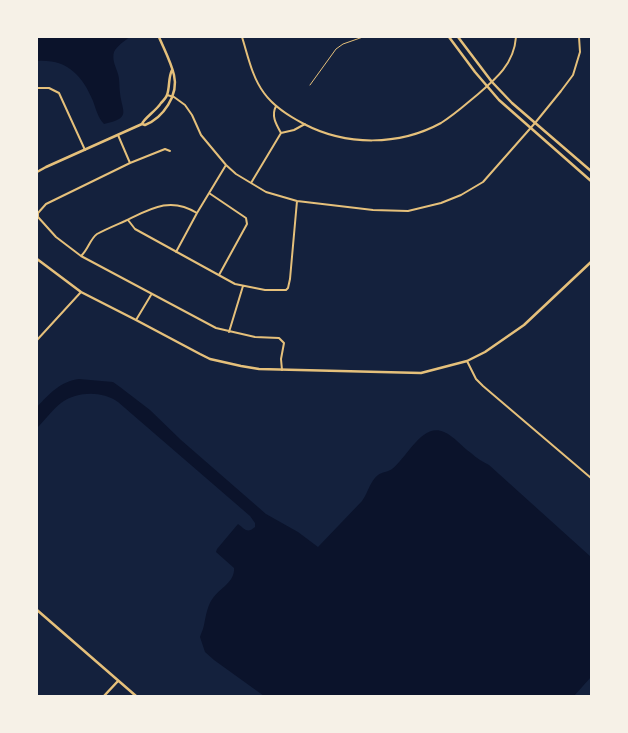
<!DOCTYPE html>
<html>
<head>
<meta charset="utf-8">
<style>
  body { margin:0 }
  #map { position:relative; width:628px; height:733px; overflow:hidden; background:#14213d; font-family:"PT Sans",sans-serif }
  canvas { display:block }
  .frame { position:absolute; inset:0; border:38px solid #f6f1e7; pointer-events:none }
</style>
</head>
<body>
<div id="map">
<canvas width="628" height="733"></canvas>
<div class="frame"></div>
</div>
<script>
const g = document.querySelector('canvas').getContext('2d');
g.lineJoin = 'round';
function paint(path, color) { g.fillStyle = color; g.fill(path, 'evenodd'); }
function trace(path, color, width, dash) { g.strokeStyle = color; g.lineWidth = width; g.lineCap = dash ? 'butt' : 'round'; g.setLineDash(dash || []); g.stroke(path); }
const water = new Path2D(`
  M37,37H130C124,41 117,46 114,52C112,59 115,65 117,71C120,78 119,85 120,93C122,112 132,118 104,124C98,118 96,109 93,101C82,75 67,59 37,61Z
  M79,379L113,382L120,387L150,410L181,440L266,514L298,532L318,547L362,501C368,493 370,481 378,475C382,472 388,472 392,469C407,458 422,422 444,432C454,436 462,447 471,453C476,458 483,462 489,465L591,557V677L574,696H264L214,660L205,652L200,637C201,633 203,630 204,625C206,616 207,606 213,598C220,588 235,582 234,568L216,552L217,549L238,524C245,529 247,534 255,527V523L250,516L118,402C102,391 78,391 61,403C52,410 45,420 37,428V407C49,394 61,381 79,379Z`);
const service = new Path2D(`
  M310,85L336,49L343,44L363,37`);
const minor = new Path2D(`
  M242,37C248,56 252,77 264,93C274,107 289,116 304,124C346,146 399,146 441,123C454,115 465,105 477,95C496,79 514,64 516,37
  M37,88H49L59,93L85,150
  M167,95L174,97L185,105L192,115L201,135L226,165L236,174L266,192L297,201L373,210L408,211L441,203L461,195L483,182L535,123L561,91L573,75L580,52L579,37
  M276,106C271,116 276,124 281,133
  M118,135L130,163
  M170,151L165,149L130,163L46,204L38,213V217L56,237L81,256L216,328L255,337L279,338L284,343L281,359L282,370
  M251,183L281,133L294,130L305,124
  M209,193L246,218L247,224L219,275
  M128,220L135,229L235,284L265,290H286L288,288L290,279L297,201
  M176,252L197,213L226,165
  M81,256C88,250 90,239 97,234C106,229 116,225 125,221C150,209 170,196 197,213
  M136,320L151,295
  M229,332L243,286
  M37,340L81,292
  M467,361L476,379L483,386L591,478`);
const tertiary = new Path2D(`
  M37,259L81,292L136,320L200,354L210,359L241,366L259,369L421,373L467,361L485,352L524,325L591,262
  M37,610L136,696
  M104,696L118,681`);
const secondary = new Path2D(`
  M449,37L475,72L499,100L591,181
  M458,37L492,82L512,103L591,171
  M142,124C143,119 157,110 161,103C163,101 166,98 167,95C170,87 168,78 172,70
  M37,172L46,167L142,124L145,125C163,118 179,95 174,75C171,62 164,49 159,37`);
paint(water, '#0b132b');
trace(service, '#e5c07b', 1);
trace(minor, '#e5c07b', 2);
trace(tertiary, '#e5c07b', 2.5);
trace(secondary, '#e5c07b', 2.5);
</script>
</body>
</html>
